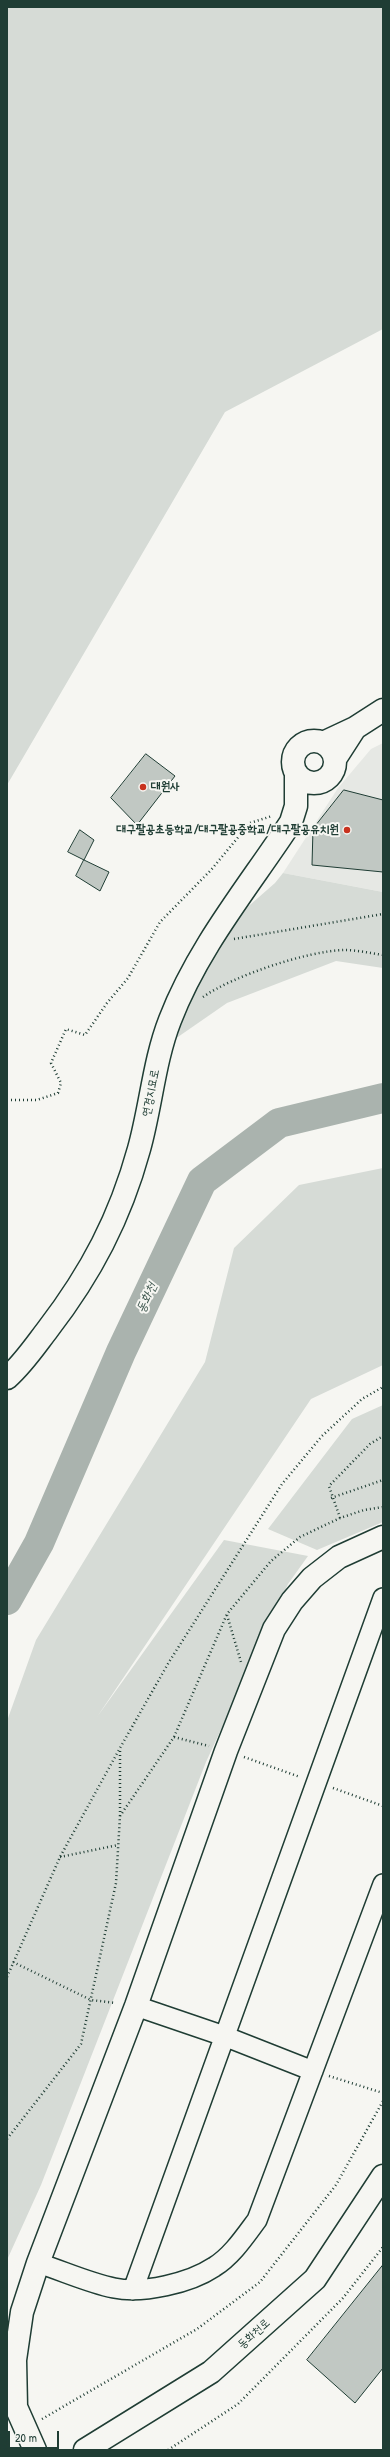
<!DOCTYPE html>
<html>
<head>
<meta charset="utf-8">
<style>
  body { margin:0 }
  #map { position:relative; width:390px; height:2457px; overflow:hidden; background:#f6f6f2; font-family:"Patrick Hand",sans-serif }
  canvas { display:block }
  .frame { position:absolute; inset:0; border:8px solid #1f3d34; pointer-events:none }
  .scale { position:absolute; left:8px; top:2431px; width:51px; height:18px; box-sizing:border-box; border:2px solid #1f3d34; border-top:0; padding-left:5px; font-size:12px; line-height:14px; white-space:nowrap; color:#1f3d34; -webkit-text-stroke:3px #f6f6f2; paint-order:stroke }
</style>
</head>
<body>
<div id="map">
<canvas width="390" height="2457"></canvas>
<div class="frame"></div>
<div class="scale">20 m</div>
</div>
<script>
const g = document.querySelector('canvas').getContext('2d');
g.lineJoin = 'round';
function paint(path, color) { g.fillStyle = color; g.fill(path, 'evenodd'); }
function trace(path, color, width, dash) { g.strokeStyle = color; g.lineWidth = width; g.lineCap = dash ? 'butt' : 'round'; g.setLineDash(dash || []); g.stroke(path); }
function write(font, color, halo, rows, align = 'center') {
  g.font = font + ' "Patrick Hand","Poor Story",sans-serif'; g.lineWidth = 4; g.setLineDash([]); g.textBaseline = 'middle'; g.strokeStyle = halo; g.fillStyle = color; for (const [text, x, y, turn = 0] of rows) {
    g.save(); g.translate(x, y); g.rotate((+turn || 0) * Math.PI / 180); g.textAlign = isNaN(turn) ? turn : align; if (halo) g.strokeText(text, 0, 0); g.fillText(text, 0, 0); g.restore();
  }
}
const built = new Path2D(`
  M383,743V892L283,873L338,788L371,749Z`);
const green = new Path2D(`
  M7,7H383V329L225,412L7,785Z
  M283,873L383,892V968L336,961L227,1003L175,1039L192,986L227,925L275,883Z
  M383,1168V1365L311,1399L97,1717L224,1540L308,1556L288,1584L206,1762L41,2185L7,2260V1721L36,1640L205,1362L234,1248L299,1185Z
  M383,1405V1522L317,1550L268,1529L352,1419Z`);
const river = new Path2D(`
  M7,1600L39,1543L121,1352L202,1181L279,1123L383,1098`);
const building = new Path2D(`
  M146,754L175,776L137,825L111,798Z
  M344,790L383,800V872L312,865L313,829Z
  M80,830L94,840L84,860L68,852Z
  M84,860L109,872L100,891L76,876Z
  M383,2265V2368L355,2403L307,2360Z`);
const path = new Path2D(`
  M234,939L383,914
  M203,997C233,976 307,951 344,950C356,950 370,953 383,955
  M7,1100H37L58,1093L61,1083L51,1063L66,1029L85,1035L107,1003L128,978L160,922L211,870L250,823L272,816
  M331,1498L383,1480
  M340,1518L329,1486L370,1444L383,1436
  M227,1615L241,1662
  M174,1737L209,1746
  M244,1757L300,1777
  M333,1788L383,1806
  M120,1816V1749
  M60,1857L118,1845
  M13,1962L91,2000L116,2003
  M7,1977L60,1857L120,1748L169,1662L282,1484L322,1436L362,1399L383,1387
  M329,2076L383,2093
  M7,2139L81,2044L116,1883L120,1816L174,1737L227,1614L271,1561L300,1537L340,1518L364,1510L383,1507
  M42,2419L197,2329L260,2282L336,2185L383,2101
  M168,2450L238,2404L343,2298L383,2247`);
const minor = new Path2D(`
  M136,2006L224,2036L313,2071
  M38,2263C63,2271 89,2283 114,2288C143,2294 190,2283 214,2267C232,2256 245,2236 257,2220L383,1884
  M133,2290L383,1598`);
const tertiary = new Path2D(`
  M355,728L383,710
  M293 762a21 21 0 1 1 42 0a21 21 0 1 1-42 0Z
  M323,743L355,728L335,759
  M7,1378C23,1364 35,1346 48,1329C91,1273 120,1218 139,1149C151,1106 154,1061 170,1020C198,947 249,886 291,822L296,806V773
  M35,2450L16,2407L15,2360L22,2312L38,2263L136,2006L226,1751L274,1629L292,1601L312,1578L339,1557L383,1537`);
const secondary = new Path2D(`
  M85,2450L211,2372L315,2279L383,2176`);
const markers = [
  [143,787,4,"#c8321e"],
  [347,830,4,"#c8321e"]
];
const poiNames = [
  ["대원사",151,787],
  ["대구팔공초등학교/대구팔공중학교/대구팔공유치원",339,830,"right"]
];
const streetNames = [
  ["연경지묘로",151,1093,-79],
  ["동화천로",254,2334,-42]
];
const waterNames = [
  ["동화천",147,1298,-65]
];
paint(built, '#e6e8e4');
paint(green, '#d6dbd6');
trace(river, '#aab3ae', 30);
paint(building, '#c1c8c3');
trace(building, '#1f3d34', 1);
trace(minor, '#1f3d34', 22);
trace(tertiary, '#1f3d34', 25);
trace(secondary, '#1f3d34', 25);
trace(path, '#1f3d34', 2.5, [1, 3]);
trace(minor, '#f6f6f2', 19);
trace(tertiary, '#f6f6f2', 22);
trace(secondary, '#f6f6f2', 22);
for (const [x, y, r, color] of markers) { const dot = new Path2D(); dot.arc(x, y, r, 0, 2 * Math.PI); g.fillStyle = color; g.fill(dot); trace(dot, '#f6f6f2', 1.5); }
write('bold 12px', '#1f3d34', '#f6f6f2', poiNames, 'left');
write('12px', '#1f3d34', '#f6f6f2', streetNames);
write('italic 13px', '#425a52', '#f6f6f2', waterNames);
</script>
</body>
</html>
